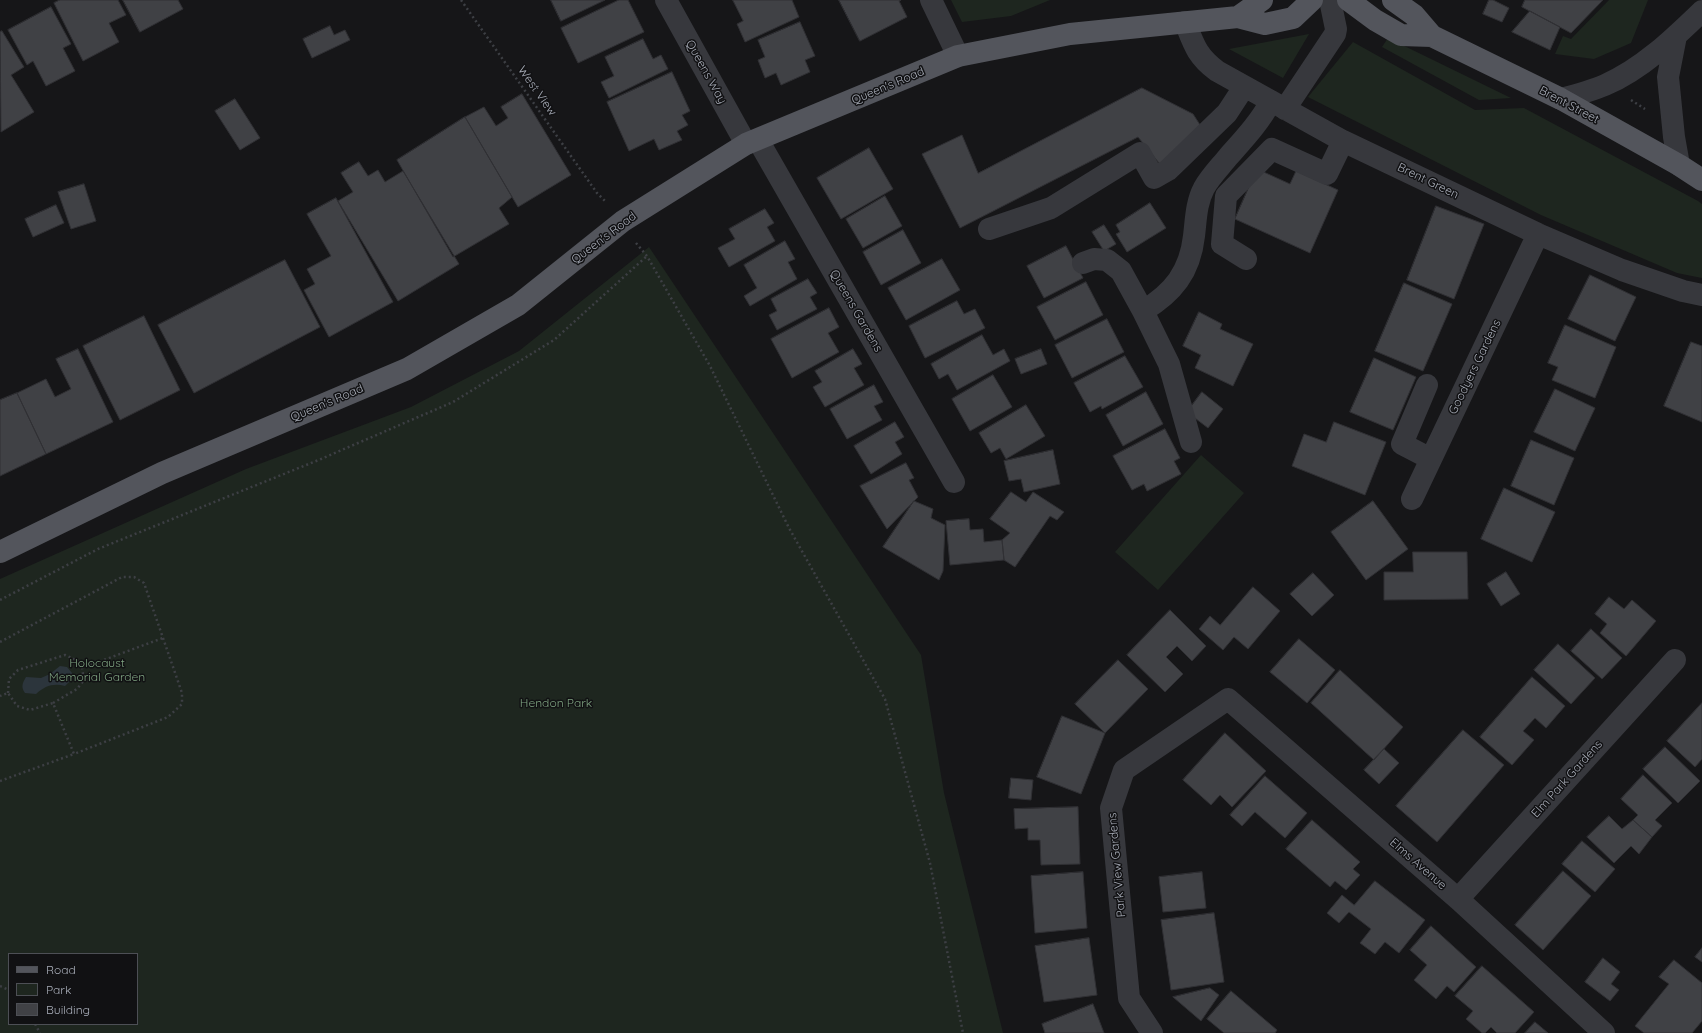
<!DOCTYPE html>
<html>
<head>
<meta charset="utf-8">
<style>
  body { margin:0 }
  #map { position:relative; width:1702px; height:1033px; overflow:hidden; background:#161618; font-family:Quicksand,sans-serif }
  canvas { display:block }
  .legend { position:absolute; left:8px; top:953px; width:130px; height:72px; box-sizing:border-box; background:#111113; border:1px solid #4d4f55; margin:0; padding:5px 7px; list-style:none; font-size:12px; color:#a8adb8 }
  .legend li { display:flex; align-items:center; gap:8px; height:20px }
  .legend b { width:20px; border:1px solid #4d4f55 }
</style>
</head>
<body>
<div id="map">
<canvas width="1702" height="1033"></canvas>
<ul class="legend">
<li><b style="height:5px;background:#53555c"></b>Road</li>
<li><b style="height:11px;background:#1e261f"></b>Park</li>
<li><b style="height:11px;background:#404145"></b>Building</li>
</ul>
</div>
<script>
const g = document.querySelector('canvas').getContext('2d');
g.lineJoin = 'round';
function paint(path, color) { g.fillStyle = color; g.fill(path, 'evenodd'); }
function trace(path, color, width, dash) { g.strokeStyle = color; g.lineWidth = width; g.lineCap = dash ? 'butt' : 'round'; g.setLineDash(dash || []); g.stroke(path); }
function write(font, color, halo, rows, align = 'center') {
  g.font = font + ' Quicksand,sans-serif'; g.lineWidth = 3; g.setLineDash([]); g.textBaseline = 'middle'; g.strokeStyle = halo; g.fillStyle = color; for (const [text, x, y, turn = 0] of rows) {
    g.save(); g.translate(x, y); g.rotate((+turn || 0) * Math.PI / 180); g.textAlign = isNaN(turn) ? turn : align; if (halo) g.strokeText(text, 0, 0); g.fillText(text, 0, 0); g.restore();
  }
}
const green = new Path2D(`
  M951,0H1050L1011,16L962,22Z
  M1609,0H1648L1631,43L1594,59L1555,54L1563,36L1571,39Z
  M1309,34L1283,78L1229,49Z
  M1388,38L1511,98L1479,100L1382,47Z
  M1353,42L1475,110L1524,108L1698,201L1702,204V278L1677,273L1541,215L1308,97Z
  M649,247L921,655L944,793L1003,1033H0V579L246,469L411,407L519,351ZM9,954H137V1024H9Z
  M1201,455L1244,493L1158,590L1115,552Z`);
const water = new Path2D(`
  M60,666L67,667L72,673L71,680L65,686C53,683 45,686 36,694L25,693C21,687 22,684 26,677L41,678L50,674Z`);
const building = new Path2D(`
  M60,0H118L126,15L109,23L119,42L83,61L54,3Z
  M123,0H178L183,9L140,32Z
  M551,0H605L561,21Z
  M619,0H628L644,32L578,63L561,28Z
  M733,0H792L799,17L745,42L737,24L743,21Z
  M839,0H901L899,1L907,17L860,41Z
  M1489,0H1493L1509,8L1502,22L1483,14Z
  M1525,0H1603L1571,33L1522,7Z
  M51,7L71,44L63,48L75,71L46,86L33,61L27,65L8,30Z
  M1530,11L1560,27L1550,50L1512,32Z
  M800,22L815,56L805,60L810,72L781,85L776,73L765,78L758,60L765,57L758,40Z
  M330,26L334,35L345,30L350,40L312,58L303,39Z
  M2,31L24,67L11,75L34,112L1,132L0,32Z
  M643,39L653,59L661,55L668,69L609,98L601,82L614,76L605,57Z
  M672,72L690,111L682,115L688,125L677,131L682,140L659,150L654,139L629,151L607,102Z
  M1142,88L1193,114L1204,131L1163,168L1138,137L960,228L922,154L962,135L978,173Z
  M522,94L571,175L518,207L465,117L484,107L496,126L508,118L501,107Z
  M235,99L260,138L240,150L215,111Z
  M465,117L512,197L499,208L509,224L453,257L397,160Z
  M869,148L893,189L841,219L817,178Z
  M359,162L368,176L378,170L385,182L403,171L459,264L398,301L338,201L353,192L341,173Z
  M1257,169L1290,184L1296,171L1338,190L1310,253L1235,219Z
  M84,184L96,221L71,229L58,192Z
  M885,196L902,226L863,248L846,219Z
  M336,198L393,302L329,337L304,290L315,284L307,269L331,256L307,214Z
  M1150,203L1166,228L1127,252L1116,234L1120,232L1116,225Z
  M56,205L64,223L33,237L25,219Z
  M1436,206L1484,224L1454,299L1407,280Z
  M765,209L774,223L767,227L775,241L729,267L718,248L735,239L729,229Z
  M1104,225L1116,244L1104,251L1092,232Z
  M903,230L921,263L881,285L863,252Z
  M785,241L795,259L788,262L797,279L750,306L744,296L757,288L744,265Z
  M1066,246L1083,278L1044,298L1027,266Z
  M942,259L960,290L906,320L888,288Z
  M285,260L320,327L194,393L158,325Z
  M1590,275L1636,297L1615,341L1568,319Z
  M808,279L817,293L810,297L817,309L777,330L769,315L777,311L771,299Z
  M1086,282L1103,315L1055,340L1037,307Z
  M1404,283L1452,304L1423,371L1375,351Z
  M957,301L964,314L975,309L985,328L925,358L909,326Z
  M829,308L839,327L828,333L839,352L792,378L771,339Z
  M1199,312L1222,324L1220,329L1253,344L1233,386L1195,368L1201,355L1183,346Z
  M144,316L180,390L120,420L83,346Z
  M1107,319L1124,352L1072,378L1055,345Z
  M1565,325L1616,347L1595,398L1552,380L1558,367L1548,363Z
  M982,335L993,355L1004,349L1010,361L957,390L948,374L939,379L931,364Z
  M1691,342L1702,346V422L1664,406Z
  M78,349L113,422L46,454L17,393L46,379L55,397L71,389L56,359Z
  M853,349L862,364L854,368L864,385L825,407L813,387L822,382L815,371Z
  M1041,349L1047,364L1021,374L1015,359Z
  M1125,356L1143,387L1102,409L1101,406L1090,412L1074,383Z
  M1374,358L1416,377L1393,430L1350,412Z
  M993,375L1012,407L970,431L952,399Z
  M874,385L883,402L874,406L882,420L847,439L830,409Z
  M1555,389L1595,408L1575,451L1534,432Z
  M1146,392L1163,424L1123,446L1106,415Z
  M1202,392L1223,409L1208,428L1187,412Z
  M17,393L46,454L0,476V400Z
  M1026,405L1045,436L1006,459L1000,448L991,453L979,433Z
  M895,422L904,437L895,442L902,454L871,474L854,446Z
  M1334,422L1386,442L1365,495L1292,466L1304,434L1326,442Z
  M1165,429L1180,458L1174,461L1181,474L1147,491L1144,484L1132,490L1113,456Z
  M1531,440L1574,458L1554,505L1511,486Z
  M1053,450L1060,484L1024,492L1021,479L1009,481L1004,461Z
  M906,463L914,478L909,480L918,497L887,529L860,486Z
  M1504,488L1555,512L1532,562L1481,539Z
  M1011,492L1026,502L1033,492L1064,512L1057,520L1050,516L1015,567L1004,560L1002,540L1010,533L990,519Z
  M914,501L933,509L931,518L945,525L943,571L939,580L883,547Z
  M1373,501L1408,549L1366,580L1331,532Z
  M969,519L970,530L983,529L984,542L1002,540L1004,560L950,565L946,521Z
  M1413,552H1467L1468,599L1384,600V572H1413Z
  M1506,572L1520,594L1501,606L1487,584Z
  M1313,573L1334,595L1312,616L1290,594Z
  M1253,587L1280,611L1248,649L1234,637L1223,650L1199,629L1210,616L1220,625Z
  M1609,597L1624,609L1632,600L1656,621L1626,656L1600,633L1607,624L1595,614Z
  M1170,610L1206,646L1192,661L1177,646L1166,657L1183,674L1165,692L1127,655Z
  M1591,629L1622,658L1602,679L1571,651Z
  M1299,639L1335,670L1307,703L1270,672Z
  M1558,644L1595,678L1571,704L1534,670Z
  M1118,660L1148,689L1105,733L1075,704Z
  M1340,670L1403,727L1374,760L1311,703Z
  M1532,677L1565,706L1546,728L1535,718L1523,731L1534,740L1512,765L1480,737Z
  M1702,703V759L1695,767L1667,741Z
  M1062,716L1105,733L1081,794L1037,777Z
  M1463,730L1504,765L1437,842L1396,806Z
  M1225,733L1266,771L1232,807L1220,795L1211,805L1183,780Z
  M1665,747L1700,781L1678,803L1643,769Z
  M1384,749L1399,763L1379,784L1364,770Z
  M1643,775L1672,803L1655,820L1662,826L1652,837L1633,820L1638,815L1621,799Z
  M1265,776L1307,813L1285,838L1255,812L1242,826L1230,815Z
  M1011,778L1033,780L1031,800L1009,798Z
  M1078,807L1080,864L1041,865L1040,840H1028V828L1015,829L1014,809Z
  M1609,816L1622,829L1633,820L1652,837L1639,854L1631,846L1614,863L1587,837Z
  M1312,820L1360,862L1353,869L1360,875L1346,890L1335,881L1330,887L1286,849Z
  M1582,841L1615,869L1595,892L1562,864Z
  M1563,871L1591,896L1543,950L1515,925Z
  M1083,872L1087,928L1035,933L1031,876Z
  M1202,872L1206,908L1163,912L1159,877Z
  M1375,881L1425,920L1399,953L1385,942L1375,954L1360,943L1371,929L1349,912L1339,923L1327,913L1342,895L1354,905Z
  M1214,913L1224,982L1171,990L1161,920Z
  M1431,926L1476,967L1454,992L1447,986L1436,999L1414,980L1427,965L1410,950Z
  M1089,938L1097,995L1044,1002L1035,946Z
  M1702,948V962L1695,957Z
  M1603,958L1620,972L1611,984L1619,990L1610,1001L1585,982Z
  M1674,960L1702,983V1021L1692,1033H1644L1635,1026L1669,984L1659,977Z
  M1482,966L1534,1012L1515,1033H1497L1491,1027L1485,1033H1482L1466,1019L1473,1011L1455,996Z
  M1210,988L1219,995L1201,1021L1173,997Z
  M1231,991L1277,1030L1275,1033H1224L1207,1019Z
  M1093,1004L1104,1033H1045L1042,1024Z
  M1535,1022L1548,1033H1525Z`);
const path = new Path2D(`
  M461,0L597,193L606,202
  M1631,100L1645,109
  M636,243L647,256L710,366L789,528L885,699L930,863L963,1033
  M0,600L98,549L321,459L453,402L554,340L647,256
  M0,642L122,577H134L144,583L182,693V704L168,717L74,754L53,703L30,710L17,706L8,693L0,696
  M8,693L9,679L18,670L65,655L78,661L82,668
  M53,703L77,689L84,680L82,668L163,638
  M0,781L74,754
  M0,986L9,990
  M35,1024L40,1033`);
const minor = new Path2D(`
  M666,0L746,144
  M931,0L958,56
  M1185,22C1194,45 1197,56 1217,71L1343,141L1538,234L1622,270L1683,291L1702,295
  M1676,36L1668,77L1674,137L1679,165
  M1561,99C1576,95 1591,91 1605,85C1642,69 1673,39 1702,11
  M1285,109L1335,34L1336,29L1330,0
  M758,140L954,482
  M989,229L1051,208L1140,153L1154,178L1168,170L1227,113L1244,87
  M1246,259L1222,244L1226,196L1272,149L1327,174L1343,141
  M1083,263L1094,259L1107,260L1121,271L1143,311L1169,364L1191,442
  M1143,311C1173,293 1190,272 1194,236C1196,220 1196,203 1204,188C1210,177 1220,167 1228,157C1244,139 1260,122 1271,101
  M1427,385L1402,444L1431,459
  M1412,499L1538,234
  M1458,899L1675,660
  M1152,1033L1129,998L1111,808L1124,770L1228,699L1458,899L1604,1033`);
const major = new Path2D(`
  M1348,0L1375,20L1401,35L1432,36L1561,99L1679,165L1702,180
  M1393,0L1414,15L1432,36
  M1238,17L1262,0
  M0,552L162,473L407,369L518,305L623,221L746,144L958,56L1070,34L1238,17L1265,24L1293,18L1312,0`);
const streetNames = [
  ["Queens Way",706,72,61],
  ["Queen's Road",888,86,-23],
  ["West View",537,91,55],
  ["Brent Street",1569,105,28],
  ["Brent Green",1428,181,26],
  ["Queen's Road",604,238,-37],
  ["Queens Gardens",856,311,60],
  ["Goodyers Gardens",1475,367,-64],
  ["Queen's Road",327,403,-23],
  ["Elm Park Gardens",1567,779,-48],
  ["Elms Avenue",1418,864,41],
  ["Park View Gardens",1117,865,-95]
];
const parkNames = [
  ["Holocaust",97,663],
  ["Memorial Garden",97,677],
  ["Hendon Park",556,703]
];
paint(green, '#1e261f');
paint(water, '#2c353c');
paint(building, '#404145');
trace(building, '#303034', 1);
trace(path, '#3d3f44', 2.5, [2, 3]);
trace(minor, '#37383d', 22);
trace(major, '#53555c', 22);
write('12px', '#a8adb8', '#111113', streetNames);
write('12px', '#7fa381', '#111113', parkNames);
</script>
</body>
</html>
